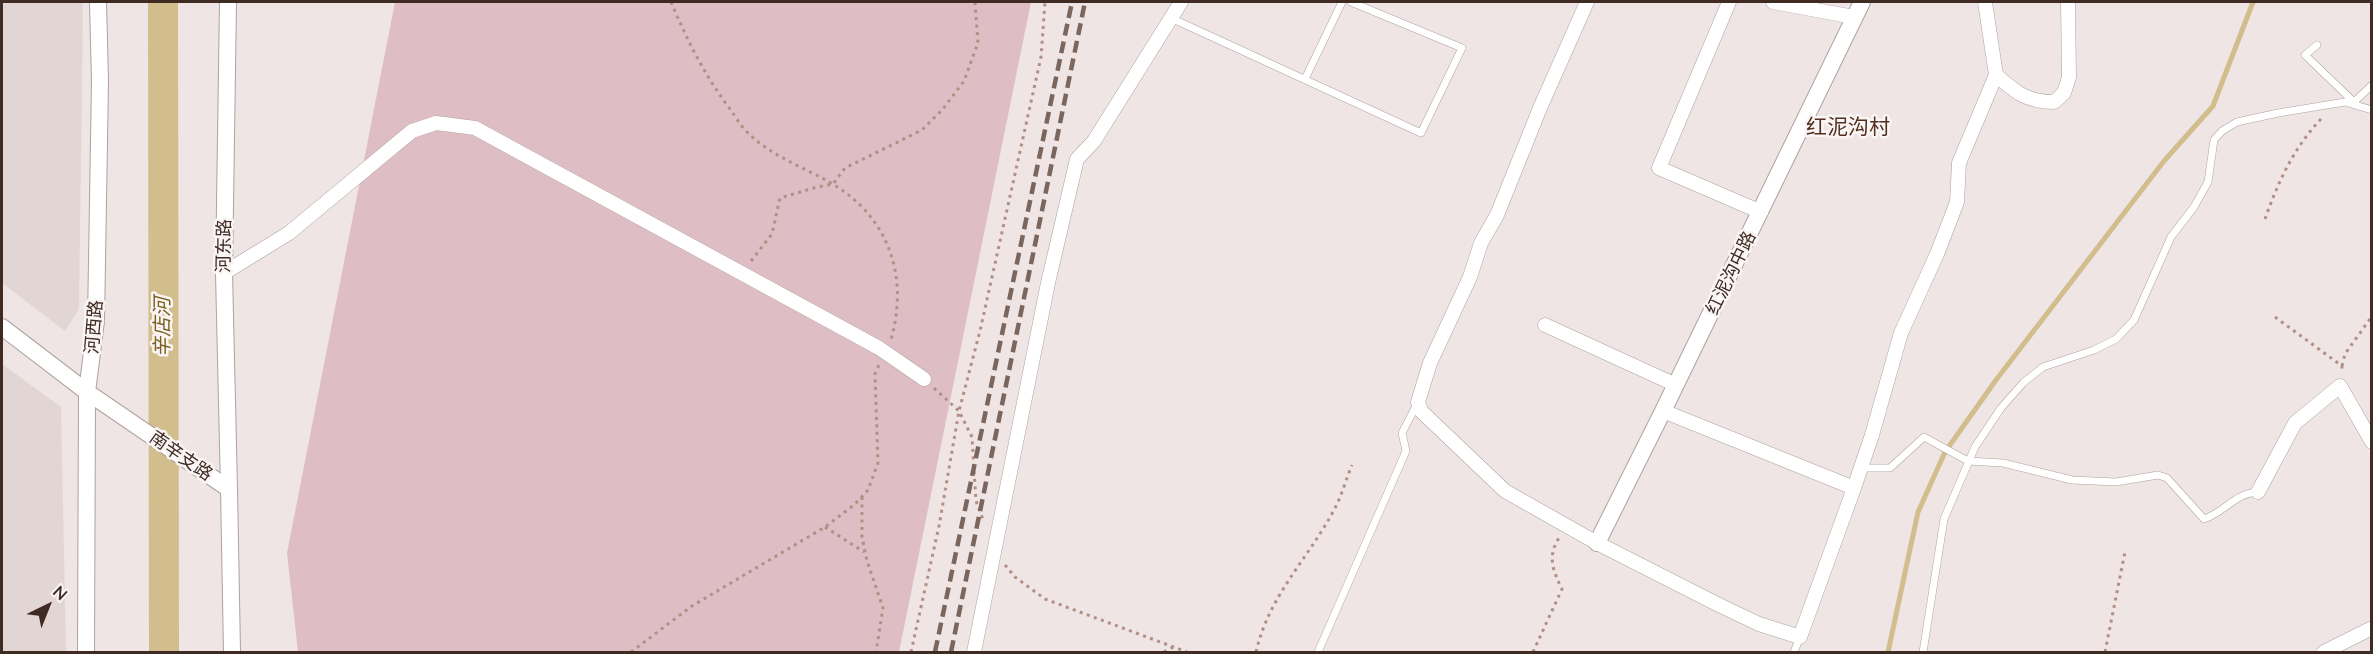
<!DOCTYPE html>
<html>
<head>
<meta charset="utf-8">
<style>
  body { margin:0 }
  #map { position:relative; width:2373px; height:654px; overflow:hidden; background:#eee5e4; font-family:Lato,sans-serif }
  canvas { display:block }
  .frame { position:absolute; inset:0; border:3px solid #402b23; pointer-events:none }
  .north { position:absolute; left:18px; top:576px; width:60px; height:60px; -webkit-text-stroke:4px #faf5f5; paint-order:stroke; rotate:43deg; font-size:16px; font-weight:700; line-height:24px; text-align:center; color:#402b23 }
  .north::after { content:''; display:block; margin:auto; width:21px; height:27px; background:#402b23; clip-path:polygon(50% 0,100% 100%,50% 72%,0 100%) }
</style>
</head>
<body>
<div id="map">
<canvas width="2373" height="654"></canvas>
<div class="frame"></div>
<div class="north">N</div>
</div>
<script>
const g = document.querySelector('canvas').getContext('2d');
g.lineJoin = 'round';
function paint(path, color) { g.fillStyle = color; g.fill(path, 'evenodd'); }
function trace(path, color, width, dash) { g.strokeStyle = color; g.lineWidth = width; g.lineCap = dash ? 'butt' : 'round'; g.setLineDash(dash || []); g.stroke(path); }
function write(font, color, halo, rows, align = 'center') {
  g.font = font + ' Lato,"Noto Sans SC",sans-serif'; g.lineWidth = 5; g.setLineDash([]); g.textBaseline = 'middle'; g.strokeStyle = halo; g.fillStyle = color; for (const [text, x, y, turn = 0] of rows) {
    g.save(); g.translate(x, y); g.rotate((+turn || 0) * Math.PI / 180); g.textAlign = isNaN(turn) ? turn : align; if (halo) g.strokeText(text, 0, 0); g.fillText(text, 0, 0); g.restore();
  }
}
const built = new Path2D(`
  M2,2H83L79,309L65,331L2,283Z
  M2,364L61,407L66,652H2Z`);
const green = new Path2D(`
  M395,2H1031L899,652H298L287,553Z`);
const stream = new Path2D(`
  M1888,652L1918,512L1945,452L1996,380L2164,161L2213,106L2253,2`);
const river = new Path2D(`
  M163,2L164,652`);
const path = new Path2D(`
  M671,2C687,40 705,76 730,109C735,116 740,125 746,131C769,155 803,167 831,183C889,217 909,276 891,340
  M2265,219C2278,182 2294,147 2322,118
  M751,261L772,234L780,198L817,187L833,184L845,168L922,130L943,109L964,81L978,43L975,2
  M2275,317L2342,366V372
  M2342,366L2345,354L2372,316
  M934,388L959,411L972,437L976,501L984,522
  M862,497V537L867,561L883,608L876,652
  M825,527L864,552
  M1005,565L1015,577L1045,599L1187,652
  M631,652L692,606L825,527L854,505L868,490L878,463L875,374L879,365
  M911,652L939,526L959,411L980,331L1041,57L1045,2
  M1164,652L1173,647
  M1256,652C1269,595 1309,558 1335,508C1342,495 1346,479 1352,465
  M1533,652L1562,589C1553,571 1547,556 1559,538
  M2105,652L2125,552`);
const service = new Path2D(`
  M1171,18L1421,133L1462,48L1351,2
  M2317,45L2305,55L2358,106
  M1305,79L1342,2
  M2354,102L2372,85
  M1861,468H1890L1924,437L1968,461L2003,463L2072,480L2116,482L2158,475L2167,478L2204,519C2225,512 2235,493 2258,492
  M1318,652L1406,451L1402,433L1417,404
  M1794,652L1800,637
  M1923,652L1944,519L1975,447L2001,408L2023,383L2043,367L2094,350L2116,339L2134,320L2171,237L2194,207L2208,182L2214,140L2222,131L2237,122L2278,113L2345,102L2372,110`);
const minor = new Path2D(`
  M1587,2L1540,108L1497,215L1481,243L1470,277L1430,363L1418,402L1421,411L1505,491L1597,543L1719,605L1759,624L1800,637L1854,488
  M1729,2L1659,168L1761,212
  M1773,2L1854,17
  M1996,75C2015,92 2027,102 2054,102L2064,93L2069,77L2068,2
  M224,273L289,233L412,131L436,123L475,128L879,348L924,379
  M1545,325L1676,385
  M1663,411L1854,488L1872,435L1901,333L1937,254L1957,202L1959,163L1996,75L1985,2
  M2258,492L2295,423L2340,386L2372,442
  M974,652L1048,283L1077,159L1094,141L1181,2
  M2324,652L2372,628`);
const tertiary = new Path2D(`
  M228,2L224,273L229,489
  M2,327L87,392L229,489L232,652
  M1597,543L1663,411L1862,2
  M86,652L87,392L96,321L100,81L98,2`);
const rail = new Path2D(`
  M935,652L1072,2
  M951,652L1085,2`);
const streetNames = [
  ["河东路",224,246,-89],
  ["红泥沟中路",1731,273,-64],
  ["河西路",94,327,-85],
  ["南辛支路",181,456,35]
];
const waterNames = [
  ["辛店河",163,327,-90]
];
const quarterNames = [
  ["红泥沟村",1848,127]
];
paint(built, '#e2d6d5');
paint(green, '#debec4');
trace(stream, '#d2bd8d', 5);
trace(river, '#d2bd8d', 30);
trace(service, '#afa29f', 8);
trace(minor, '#afa29f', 15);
trace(tertiary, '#afa29f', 18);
trace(path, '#b18f85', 3, [3, 4.5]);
trace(service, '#fff', 7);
trace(minor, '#fff', 14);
trace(tertiary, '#fff', 16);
trace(rail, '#7b665e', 4.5, [12, 6]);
write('18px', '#402b23', '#faf5f5', streetNames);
write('italic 20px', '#7c611d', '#faf5f5', waterNames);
write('21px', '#522f1f', '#faf5f5', quarterNames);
</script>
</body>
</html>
